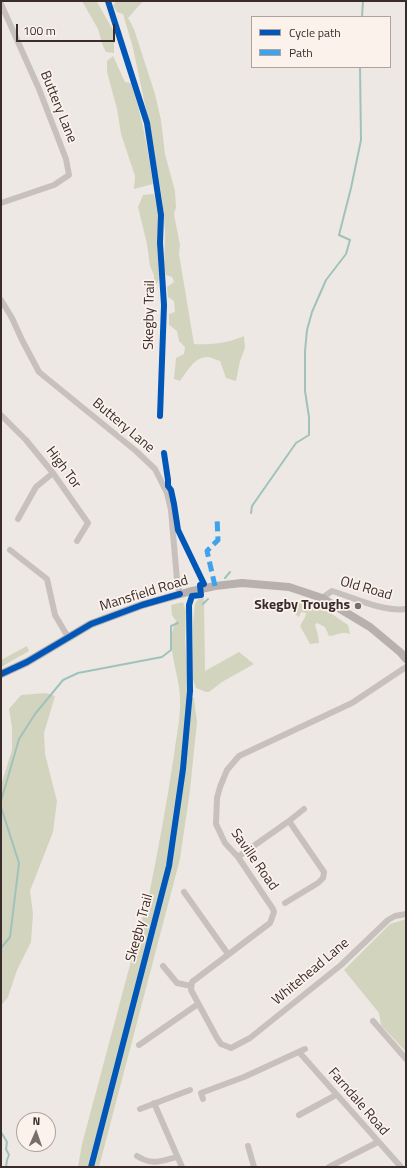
<!DOCTYPE html>
<html>
<head>
<meta charset="utf-8">
<style>
  body { margin:0 }
  #map { position:relative; width:407px; height:1168px; overflow:hidden; background:#eee8e4; font-family:"Titillium Web",sans-serif }
  canvas { display:block }
  .frame { position:absolute; inset:0; border:2px solid #3a2c2a; pointer-events:none }
  .legend { position:absolute; left:251px; top:16px; width:140px; height:52px; box-sizing:border-box; background:#fbf2ec; border:1px solid #aea39e; margin:0; padding:5px 7px; list-style:none; font-size:12px; color:#3a2c2a }
  .legend li { display:flex; align-items:center; gap:8px; height:20px }
  .legend b { width:20px; border:1px solid #aea39e }
  .north { position:absolute; left:16px; top:1112px; width:40px; height:40px; box-sizing:border-box; background:#fbf2ec; border:1px solid #aea39e; border-radius:50%; rotate:2deg; font-size:11px; font-weight:700; line-height:16px; text-align:center; color:#3a2c2a }
  .north::after { content:''; display:block; margin:auto; width:14px; height:18px; background:#796e6b; clip-path:polygon(50% 0,100% 100%,50% 72%,0 100%) }
  .scale { position:absolute; left:16px; top:24px; width:99px; height:18px; box-sizing:border-box; border:2px solid #3a2c2a; border-top:0; padding-left:5px; font-size:12px; line-height:14px; white-space:nowrap; color:#3a2c2a; -webkit-text-stroke:3px #fbf2ec; paint-order:stroke }
</style>
</head>
<body>
<div id="map">
<canvas width="407" height="1168"></canvas>
<div class="frame"></div>
<ul class="legend">
<li><b style="height:5px;background:#0057b8"></b>Cycle path</li>
<li><b style="height:5px;background:#3fa3eb"></b>Path</li>
</ul>
<div class="north">N</div>
<div class="scale">100 m</div>
</div>
<script>
const g = document.querySelector('canvas').getContext('2d');
g.lineJoin = 'round';
function paint(path, color) { g.fillStyle = color; g.fill(path, 'evenodd'); }
function trace(path, color, width, dash) { g.strokeStyle = color; g.lineWidth = width; g.lineCap = dash ? 'butt' : 'round'; g.setLineDash(dash || []); g.stroke(path); }
function write(font, color, halo, rows, align = 'center') {
  g.font = font + ' "Titillium Web",sans-serif'; g.lineWidth = 3.5; g.setLineDash([]); g.textBaseline = 'middle'; g.strokeStyle = halo; g.fillStyle = color; for (const [text, x, y, turn = 0] of rows) {
    g.save(); g.translate(x, y); g.rotate((+turn || 0) * Math.PI / 180); g.textAlign = isNaN(turn) ? turn : align; if (halo) g.strokeText(text, 0, 0); g.fillText(text, 0, 0); g.restore();
  }
}
const green = new Path2D(`
  M82,1H96L97,2L114,32V53L106,52L103,46L98,29Z
  M116,1H143L128,18L134,29L155,94L161,120L165,154L175,191L176,207L174,214L180,245L179,254L194,344C210,345 229,343 244,336L245,348L240,361L236,381L226,378L220,361C216,360 211,357 207,357C194,357 187,372 180,381L174,379L176,358L184,354L185,347L179,341L177,331L169,325V314L175,312L174,301L168,297L167,287L174,282L172,277L166,275L164,268L165,231L162,199L150,129L133,48L123,14L117,12L113,6Z
  M113,56L125,82L131,83C142,116 148,149 153,184L134,189L135,176L121,134L117,109L107,72V61Z
  M154,194L159,219L157,239L159,279L157,284L154,283V275L150,266L147,244L138,207L143,195Z
  M204,598L205,671L239,652L254,664L222,682L209,692H206L196,688L193,680V623L195,603L199,599Z
  M183,602L186,611L185,639L189,693L187,698H194L197,722L190,790L180,859L99,1167H78L82,1144L150,890C159,845 167,801 174,755C176,737 181,717 180,698C180,675 164,643 176,621L172,615L171,605Z
  M297,602L329,612L348,625L350,634C340,631 339,635 329,636L325,627L317,623L315,625L318,635L319,643L310,644L300,626L305,617L306,613L301,612L299,617L295,614L294,606Z
  M27,646L29,651L1,667V660Z
  M46,693L55,696L44,733L45,754L57,801L53,832L30,891L33,914L31,942L17,970L8,997L1,1006V785L12,750V728L9,709L21,695Z
  M406,919V1052L381,1025L379,1013L344,970L390,924Z`);
const stream = new Path2D(`
  M362,17L363,1
  M251,513L252,506L296,443L309,435V417L305,391V351L307,330L312,312L326,280L346,254L350,240L339,235L351,188L361,140L360,67
  M225,578L230,572
  M203,604L208,599
  M1,801L19,739L35,714L63,680L78,673L162,657L171,650V626L178,623
  M1,807L19,863L10,937L1,948
  M1,1132L7,1142L6,1149L9,1155L7,1160L6,1167`);
const street = new Path2D(`
  M1,4L39,89L66,159L69,175L54,185L1,203
  M1,300L12,318L22,340L39,372L136,451L155,469L167,493L171,510L177,580L180,594
  M1,415L26,440L53,473L88,523L77,541
  M18,519L36,487L53,473
  M10,550L47,579L55,615L68,637
  M322,598L332,591C355,598 383,612 406,609
  M406,667L352,703L239,756L227,770L220,787L217,798L216,824L225,843L238,857L273,909L274,912L270,923L196,979L192,982L191,990L217,1038L221,1044L231,1048L250,1038L341,965L388,920L395,916L406,914
  M289,821L304,809
  M238,857L289,821L324,872L323,878L318,883L285,903
  M184,892L228,954
  M163,966L177,983L191,986
  M373,1021L406,1059
  M139,1045L198,1004
  M299,1052L401,1167
  M203,1099L201,1093L244,1077L305,1049
  M154,1103L182,1167
  M140,1109L190,1090
  M299,1115L336,1095
  M248,1146L254,1167
  M137,1156C153,1166 160,1161 177,1157
  M329,1167L378,1142`);
const secondary = new Path2D(`
  M1,674L27,662L91,624L142,605L188,592L215,586L242,583L289,587L322,598L370,627L400,652L406,659`);
const quiet = new Path2D(`
  M215,586L207,551L218,540L217,517`);
const cycleway = new Path2D(`
  M108,1L147,123L161,215L160,243L164,305L160,416
  M1,674L27,662L91,624L142,605L180,594
  M91,1167L169,866L183,769L190,691L189,605L192,596L201,595L200,585L204,584L178,530L174,504L171,490L168,486V480L164,453`);
const markers = [
  [358,606,4,"#796e6b"]
];
const streetNames = [
  ["Buttery Lane",58,107,68],
  ["Skegby Trail",150,315,-89],
  ["Buttery Lane",123,426,40],
  ["High Tor",63,468,53],
  ["Old Road",366,589,16],
  ["Mansfield Road",144,594,-17],
  ["Saville Road",254,860,55],
  ["Skegby Trail",140,928,-75],
  ["Whitehead Lane",311,972,-40],
  ["Farndale Road",358,1102,49]
];
const poiNames = [
  ["Skegby Troughs",350,606]
];
paint(green, '#d3d4be');
trace(stream, '#a0c2bc', 2);
trace(street, '#c8c0bd', 6);
trace(secondary, '#b8b0ad', 8);
trace(quiet, '#3fa3eb', 5, [10, 5]);
trace(cycleway, '#0057b8', 6);
for (const [x, y, r, color] of markers) { const dot = new Path2D(); dot.arc(x, y, r, 0, 2 * Math.PI); g.fillStyle = color; g.fill(dot); trace(dot, '#fbf2ec', 1.5); }
write('14px', '#3a2c2a', '#fbf2ec', streetNames);
write('bold 14px', '#3a2c2a', '#fbf2ec', poiNames, 'right');
</script>
</body>
</html>
